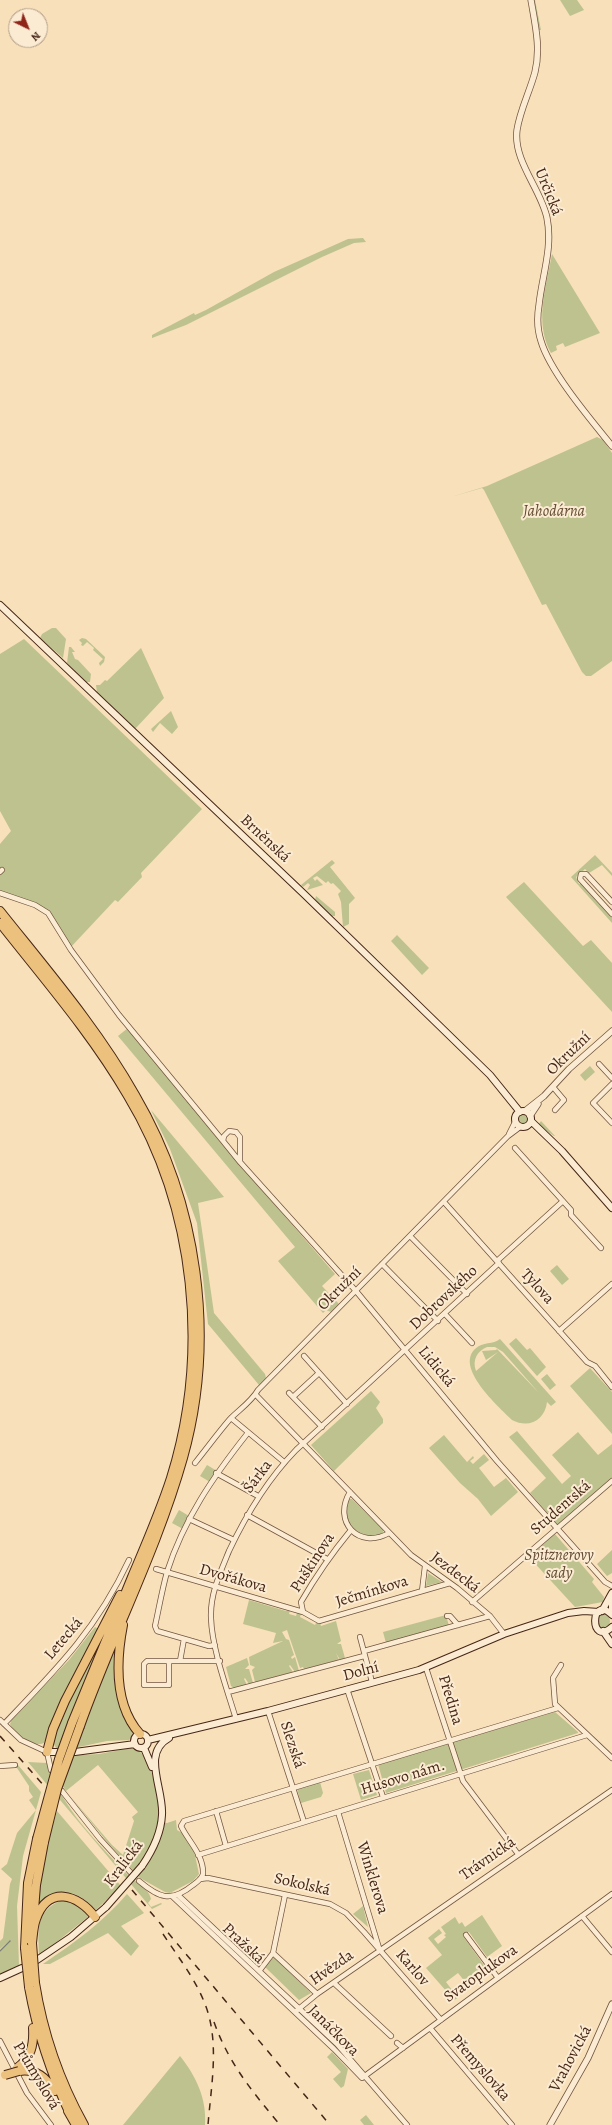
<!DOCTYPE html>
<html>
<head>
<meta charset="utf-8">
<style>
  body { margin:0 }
  #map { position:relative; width:612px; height:2125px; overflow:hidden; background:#f7e0ba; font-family:Alegreya,serif }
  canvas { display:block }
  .north { position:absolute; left:8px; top:8px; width:40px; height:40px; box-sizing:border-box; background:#faebd2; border:1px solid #b29c87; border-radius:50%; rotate:137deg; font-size:11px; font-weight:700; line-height:16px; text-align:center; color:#462616 }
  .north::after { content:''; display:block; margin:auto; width:14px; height:18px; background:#8f2418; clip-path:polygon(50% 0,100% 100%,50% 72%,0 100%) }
</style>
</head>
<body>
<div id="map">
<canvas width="612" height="2125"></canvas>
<div class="north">N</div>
</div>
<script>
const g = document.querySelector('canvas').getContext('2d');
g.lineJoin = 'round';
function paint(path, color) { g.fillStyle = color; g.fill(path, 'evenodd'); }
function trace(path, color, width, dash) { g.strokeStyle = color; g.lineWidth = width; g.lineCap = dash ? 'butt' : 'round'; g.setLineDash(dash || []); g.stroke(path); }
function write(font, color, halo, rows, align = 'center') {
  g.font = font + ' Alegreya,serif'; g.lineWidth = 4; g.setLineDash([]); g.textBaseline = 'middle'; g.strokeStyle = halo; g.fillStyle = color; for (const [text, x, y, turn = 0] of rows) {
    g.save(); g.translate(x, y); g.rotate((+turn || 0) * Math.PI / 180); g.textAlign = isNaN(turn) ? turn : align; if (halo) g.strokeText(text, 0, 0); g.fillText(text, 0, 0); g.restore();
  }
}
const green = new Path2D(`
  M533,0H535L541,30H539Z
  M560,0H577L584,10L570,16Z
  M363,238L366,242L354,243L322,257L186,325L152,338V335L194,313L195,315L206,310L274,272L348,239Z
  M552,254L600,333L565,347L563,343L556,346L557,350L551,353C534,322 546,287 552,254Z
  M597,437L603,440L612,453V661L591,676H586L582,672L546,604L542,605L484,490L482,488L451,497L487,486Z
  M52,628H56L66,639L63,658L40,638L42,634Z
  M82,638L86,639L105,657L104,662L100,666L99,663L103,659L93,650L94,648L87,642L83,646L81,645L82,643L79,640Z
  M24,639L202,809L141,873L142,877L118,902L115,900L70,948L45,910L0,893V844L11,831L0,811V654Z
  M69,647H71L75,652H72L75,659L78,660L91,674L90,682H86L67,663Z
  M141,648L164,698L135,729L97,692L96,685H100L105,680L107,681Z
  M171,711L178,727L172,734L160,723L153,732L151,729Z
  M595,855L612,873V876L602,865L589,873L585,869L576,877L579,884L581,883L597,902L612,917V923L571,877Z
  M332,860L335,863L330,867L355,898L349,904V924L343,927L341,902L338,894L341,891L333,883L331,884L328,881L326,883L317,876L313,878L315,881L317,879L323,885L307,890L310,885L308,883L303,887L301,885Z
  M524,882L583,946L591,940L612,963V1012L506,897Z
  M316,896L335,912V916H331L315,900Z
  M397,935L429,968L422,975L391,941Z
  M128,1028L236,1160L335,1274L322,1286L339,1304L331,1312L326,1310L323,1313L278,1261L295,1247L118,1036Z
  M590,1066L595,1072L585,1081L580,1075Z
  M151,1110L224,1197L198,1203L214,1313L265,1374L266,1378L259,1385L208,1324L197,1223L170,1149Z
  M518.5 1119a4.5 4.5 0 1 1 9 0a4.5 4.5 0 1 1-9 0Z
  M541,1121L555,1136H554L538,1125Z
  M557,1265L569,1279L562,1285L550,1271Z
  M516,1338L527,1350L530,1348L546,1367L537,1376L509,1344Z
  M500,1339L556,1402L551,1406L547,1402C545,1420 529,1429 512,1420C498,1406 455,1368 475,1349C483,1341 493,1345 500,1339ZM487,1347H495L503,1352L539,1393L497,1349L496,1350L482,1351L486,1360L498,1352L476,1371C472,1360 477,1351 487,1347Z
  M590,1368L612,1392V1434L570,1386Z
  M547,1374L556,1385L550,1390L541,1379Z
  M371,1391L380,1402L376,1408L383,1419V1423L334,1471L311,1445Z
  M517,1431L562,1484L571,1476L552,1455L578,1432L598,1455L612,1444V1479L558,1525L530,1493L546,1478L509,1437Z
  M444,1435L467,1462L473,1456L474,1458L470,1461L473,1464L484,1454L489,1460L479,1468L494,1487L506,1478L518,1492L491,1516L478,1499L460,1483L429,1448Z
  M207,1465L217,1471L210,1482L200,1476Z
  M348,1499H352L383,1530V1534C355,1542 342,1525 348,1499Z
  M179,1510L189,1516L183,1529L172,1523Z
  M555,1534L594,1579L592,1582L604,1597L603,1602L575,1607L529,1557Z
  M612,1550V1573L607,1576L597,1564Z
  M428,1573L442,1582L426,1586Z
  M249,1600L286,1611L290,1610L289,1614L296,1616L297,1613L301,1614L300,1617L315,1625L316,1623H320L321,1626L336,1621L341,1641L337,1644H341L345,1658L340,1660L336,1653L339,1660L304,1669L303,1667L300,1668L287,1630L282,1632L286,1639L289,1640L294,1655L291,1657L292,1659L295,1657L299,1671L295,1672L290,1665L289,1666L293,1672L255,1682L252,1670L255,1667L250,1665L249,1657L283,1641L273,1643L276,1633L243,1624Z
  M596 1621a7 7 0 1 1 14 0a7 7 0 1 1-14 0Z
  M446,1615L449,1626L386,1643L383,1632Z
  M95,1627L117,1641L115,1661L136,1734L129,1740L107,1741L74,1748H56L48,1734L44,1743C34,1748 14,1734 10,1724L12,1719L69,1660Z
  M247,1658L249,1665L245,1669H249L253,1683L249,1684L245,1678L244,1679L247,1685L234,1688L231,1686L226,1667Z
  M555,1712L578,1732V1733L386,1793L378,1764Z
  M131,1748C152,1748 161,1805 158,1822L167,1823L176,1820L177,1830L184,1834L193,1846L199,1874L193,1881L170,1893L165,1892L140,1878L108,1843L70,1796L112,1845L123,1855L134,1821L132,1817L138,1812L98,1765L66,1791L60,1782L54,1762L64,1756L99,1754Z
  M28,1762L47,1763C61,1807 97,1842 128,1875C135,1882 149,1888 151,1899L148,1903L151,1907L161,1903L162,1904L152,1909Z
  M15,1765H18L41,1792L23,1856L17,1906L19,1966L0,1975V1952L10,1942L9,1941L0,1949V1941L3,1938L10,1884L12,1879L1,1869L7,1864L17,1833L36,1810L29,1800L33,1797L29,1791V1786Z
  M369,1770L377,1795L361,1800L353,1774Z
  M320,1782L323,1793L321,1797L301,1803L297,1789Z
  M57,1811L121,1886L96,1910C75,1888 61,1887 37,1905L44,1855Z
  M127,1894L144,1913L121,1926L139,1946L131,1956L108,1933L50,1964H43C74,1943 103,1922 127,1894Z
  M62,1900C72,1902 85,1906 88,1917L39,1956C38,1930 35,1911 62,1900Z
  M363,1906L368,1927L353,1914Z
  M482,1915L502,1946L487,1957L469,1932L463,1936L486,1968L468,1982L470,1988L458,1973L446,1982L458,1998L454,2000L426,1968L442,1955L428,1938L439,1929L442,1933L434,1939L438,1944L446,1937L444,1935L446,1934L441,1927L455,1917L459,1924L462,1922L465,1927Z
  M274,1957L311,1993L299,2000L265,1967Z
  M332,2052L348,2069L344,2086L341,2088L333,2079L341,2072L327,2057Z
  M180,2056C196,2076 207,2099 205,2125H123Z
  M366,2115L374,2125H364L360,2120Z`);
const stream = new Path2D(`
  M0,1951L10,1941`);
const minor = new Path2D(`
  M0,872L2,870
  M0,893L35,905L48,913L71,950L119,1015L223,1141
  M612,902L586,874H581L580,879L612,914
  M599,1064L612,1078
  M612,1084L593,1103L612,1123
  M553,1087L564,1100L555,1110
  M509,1134L515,1122
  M515,1148L571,1210V1215L601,1248
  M240,1162V1137L236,1132L229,1131L224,1136L223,1141L240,1162L356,1291L497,1461L605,1582L612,1586
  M444,1202L587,1362L595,1366L612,1387
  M410,1236L467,1294
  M497,1261L563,1201
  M382,1264L438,1321
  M445,1314L472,1343
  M559,1331L612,1284
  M304,1356L347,1404
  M289,1393L322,1427
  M256,1395L411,1555L457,1588L490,1616L504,1634
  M293,1397L319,1373
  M231,1418L284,1462
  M195,1463C207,1448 218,1433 230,1419C239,1410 252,1401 258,1390L508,1136L520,1127
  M216,1473L258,1496
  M350,1492C332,1522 359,1550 389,1533
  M247,1515L327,1559
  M189,1519L234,1540
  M156,1569L303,1612L319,1621L450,1583
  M422,1591L425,1566
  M472,1602L612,1481
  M303,1612L301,1602C316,1576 332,1553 351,1530
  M447,1616H450L458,1625
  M360,1637L372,1682
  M215,1645L209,1646L157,1631L155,1626C159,1608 162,1590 167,1572C184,1519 213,1477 247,1434
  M364,1651L490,1616
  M147,1661H169V1685H144V1664Z
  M169,1661H220
  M180,1661L184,1639
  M561,1665L553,1678L555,1704L612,1758
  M426,1668L463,1781L518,1854
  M347,1689L383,1797
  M228,1692L364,1656
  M268,1711L304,1822
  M236,1719C227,1689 212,1649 211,1618C210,1594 220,1573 229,1551C247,1513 267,1480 296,1450L499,1263
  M0,1720L21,1740L47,1752L51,1770
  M4,1724C56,1670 97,1629 129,1560
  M0,1766L15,1765
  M62,1791L100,1839L132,1874
  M216,1811L226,1846
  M338,1812L379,1948
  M198,1855L587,1735
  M200,1879L208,1878L330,1904L346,1913L364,1932L441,2020
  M139,1881C159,1898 171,1903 193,1885C197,1882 202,1879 203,1874C204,1855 188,1841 181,1826L184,1821L558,1708
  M172,1896L334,2049L362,2078L612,1894
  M179,1896L337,2044L407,2125
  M582,1916L612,1952
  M466,1935L498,1978
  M273,1953L317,1994
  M260,1970L273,1953L285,1895
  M334,1983L391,2036
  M295,2012L317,1994L612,1790
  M430,2028L512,2125
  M0,2041L27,2093L51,2125
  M397,2043L403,2048`);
const tertiary = new Path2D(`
  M531,0C535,24 541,48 535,72C530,91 520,110 517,130C513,161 541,189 547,218C553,248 542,276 539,305C537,317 537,329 541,341C550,372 591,420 612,446
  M525,1111L544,1096L569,1069L612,1031
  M530,1116L538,1104
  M550,2125L588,2058L612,2004`);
const secondary = new Path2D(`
  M0,605L305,895L490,1075L520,1112
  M515 1119a8 8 0 1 1 16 0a8 8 0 1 1-16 0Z
  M531,1121L562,1151L612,1208
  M612,1600V1613
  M602,1611L612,1593
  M612,1615C590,1593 589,1648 612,1627
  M603,1631L612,1644
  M134 1741a7 7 0 1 1 14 0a7 7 0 1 1-14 0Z
  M148,1740L268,1711L419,1670L504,1634L568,1613L584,1611L599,1612
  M144,1748L152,1767
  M47,1752H57
  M75,1752L135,1744
  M142,1866C153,1850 161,1834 162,1815C164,1789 141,1753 169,1738
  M37,1960L71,1937L106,1907
  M0,1978L22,1968`);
const motorway = new Path2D(`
  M0,911C47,970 98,1029 135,1095C198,1203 217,1337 183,1458C157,1550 112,1636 80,1726
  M0,923C44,979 92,1034 128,1096C196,1209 210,1353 171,1478C160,1512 146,1544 132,1577C112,1625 92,1674 72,1723
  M123,1625C116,1661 114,1705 140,1734
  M47,1752L53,1729L65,1701L120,1595
  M33,1923L36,1885L44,1842
  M32,1943C33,1935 33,1927 36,1919C48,1885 78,1894 95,1917
  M25,1948L28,1883L37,1839
  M35,1983C43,2033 59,2080 84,2125
  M29,1987C37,2032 51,2074 71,2116
  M17,2068C31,2058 34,2045 33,2028
  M19,2071C36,2068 46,2078 55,2091
  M68,2111L76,2125`);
const rail = new Path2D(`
  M0,1736L46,1788
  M132,1890L330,2125
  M163,1934C178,1957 195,1978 205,2004C220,2042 211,2086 208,2125
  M214,2022C229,2064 252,2091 280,2125`);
const secondaryBridge = new Path2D(`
  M106,1907L142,1866`);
const motorwayBridge = new Path2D(`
  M37,1839L59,1759L72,1723
  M44,1842L57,1789L80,1726
  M32,1943L35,1983
  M25,1948L29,1987
  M5,2075L19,2071`);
const streetNames = [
  ["Určická",548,192,68],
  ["Brněnská",265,839,43],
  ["Okružní",569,1054,-44],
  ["Tylova",537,1287,48],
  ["Okružní",340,1289,-45],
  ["Dobrovského",444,1298,-43],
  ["Lidická",436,1367,50],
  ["Šárka",258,1477,-53],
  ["Studentská",561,1508,-41],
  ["Puškinova",313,1563,-57],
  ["Jezdecká",455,1573,37],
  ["Dvořákova",233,1579,16],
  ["Ječmínkova",372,1592,-17],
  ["Letecká",64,1639,-50],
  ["Dolní",361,1672,-15],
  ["Předina",450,1700,73],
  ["Slezská",292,1745,72],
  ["Husovo nám.",403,1778,-17],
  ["Trávnická",488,1859,-35],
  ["Kralická",124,1864,-53],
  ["Winklerova",372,1878,73],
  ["Sokolská",302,1885,13],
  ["Pražská",243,1944,43],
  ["Hvězda",332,1968,-35],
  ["Karlov",412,1968,49],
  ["Svatoplukova",481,1974,-36],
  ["Janáčkova",333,2031,45],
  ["Vrahovická",571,2059,-62],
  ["Přemyslovka",480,2068,49],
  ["Průmyslová",36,2076,59]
];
const parkNames = [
  ["Jahodárna",554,512],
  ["Spitznerovy",559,1556],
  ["sady",559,1574]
];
paint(green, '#bec28f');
trace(stream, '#7b7f77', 1.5);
trace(minor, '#72543f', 6);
trace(tertiary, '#72543f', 7);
trace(secondary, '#462616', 8);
trace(motorway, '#462616', 10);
trace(minor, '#faebd2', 4.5);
trace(tertiary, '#faebd2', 5.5);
trace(secondary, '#faebd2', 6);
trace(motorway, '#ecc07d', 8);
trace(rail, '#462616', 1.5, [7, 7]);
trace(secondaryBridge, '#462616', 8, []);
trace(motorwayBridge, '#462616', 10, []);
trace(secondaryBridge, '#faebd2', 6);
trace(motorwayBridge, '#ecc07d', 8);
write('16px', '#462616', '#faebd2', streetNames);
write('italic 16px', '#644d34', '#faebd2', parkNames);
</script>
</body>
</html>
